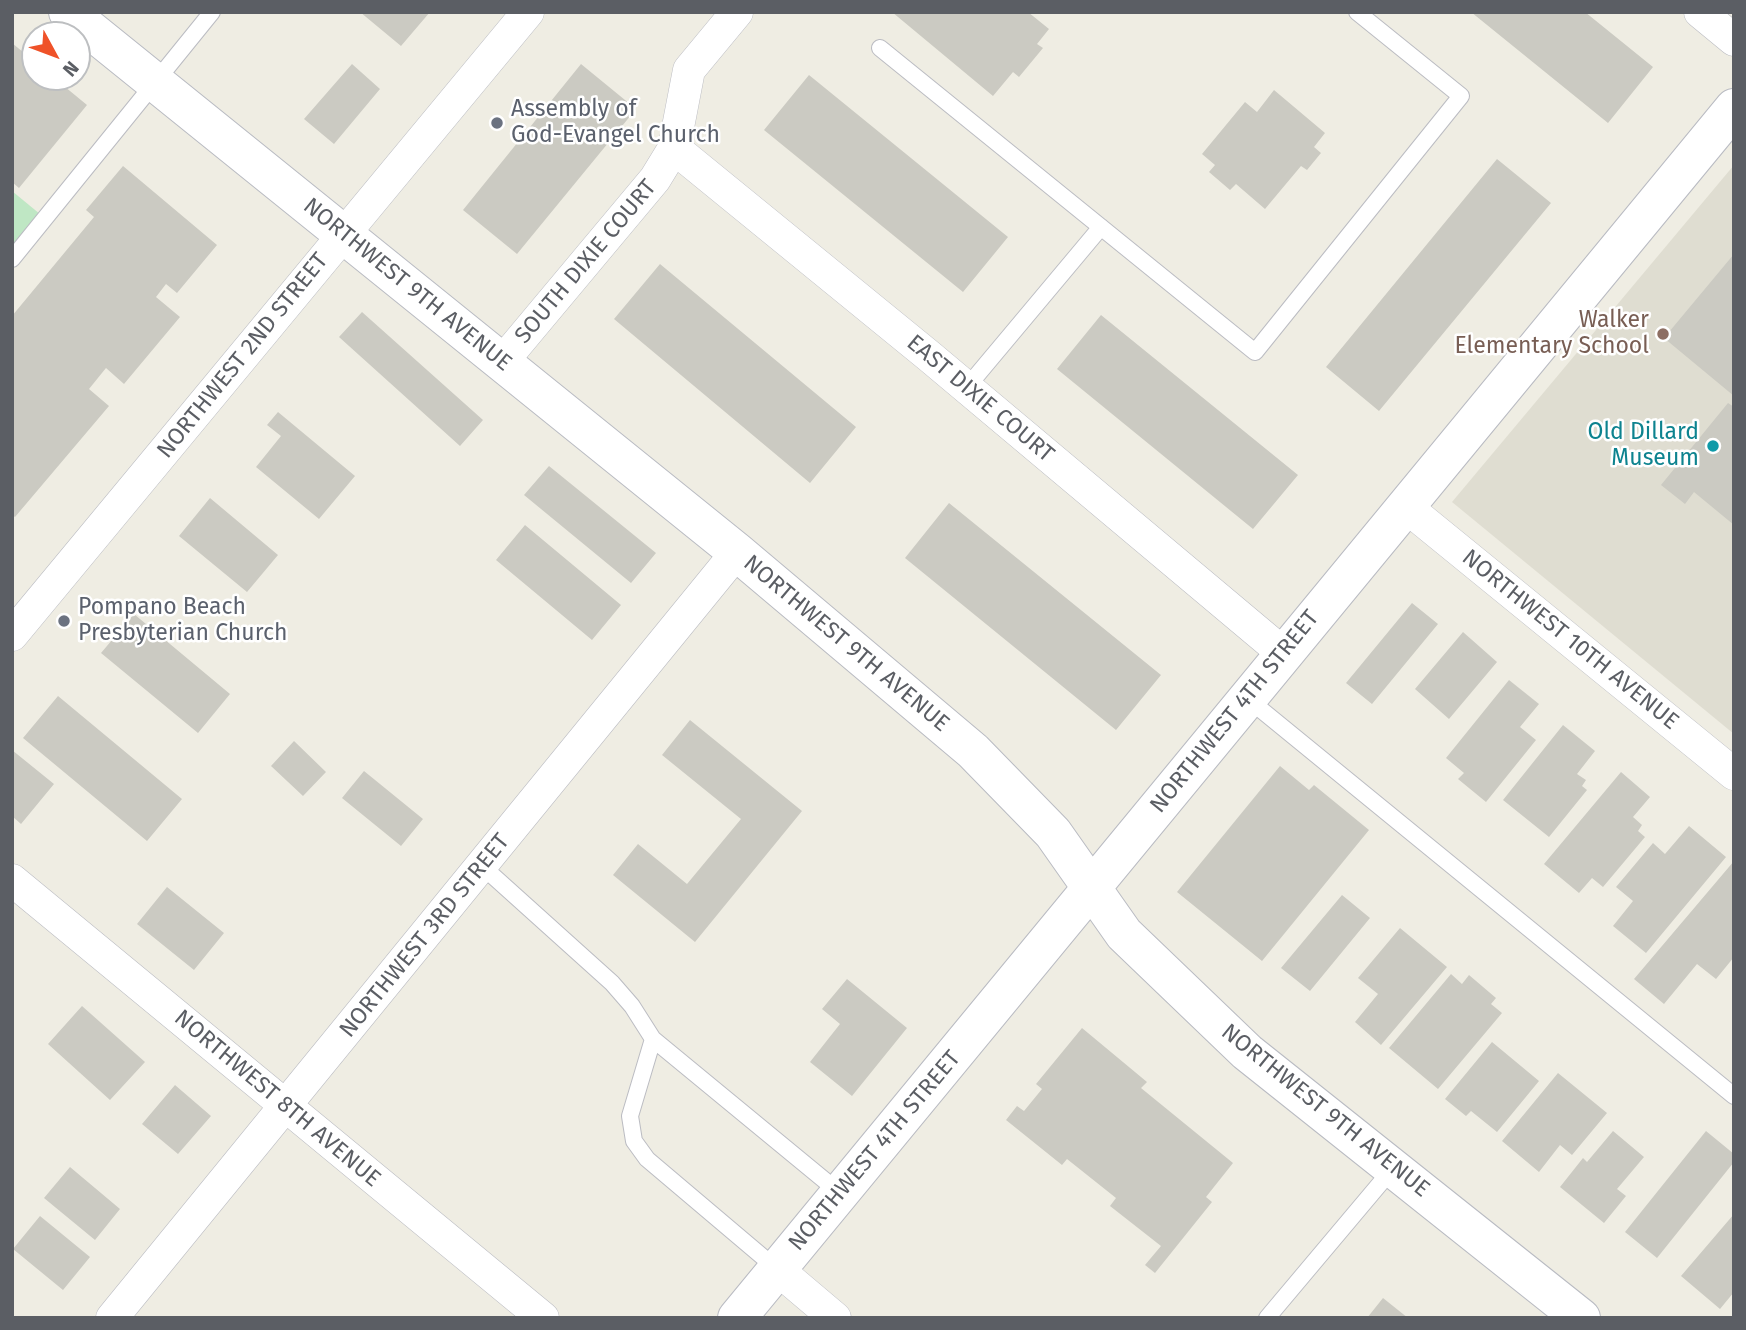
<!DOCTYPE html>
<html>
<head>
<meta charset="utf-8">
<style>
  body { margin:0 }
  #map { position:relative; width:1746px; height:1330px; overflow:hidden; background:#efede3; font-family:"Fira Sans",sans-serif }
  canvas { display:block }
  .frame { position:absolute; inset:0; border:14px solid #5b5e64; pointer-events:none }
  .north { position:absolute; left:21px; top:21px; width:70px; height:70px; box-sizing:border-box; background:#fff; border:2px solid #bdbfc1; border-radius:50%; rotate:131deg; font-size:19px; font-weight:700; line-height:28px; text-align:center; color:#5b5e64 }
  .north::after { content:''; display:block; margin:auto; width:24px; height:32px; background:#ef5229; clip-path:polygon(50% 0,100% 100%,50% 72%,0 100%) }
</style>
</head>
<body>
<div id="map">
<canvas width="1746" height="1330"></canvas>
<div class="frame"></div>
<div class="north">N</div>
</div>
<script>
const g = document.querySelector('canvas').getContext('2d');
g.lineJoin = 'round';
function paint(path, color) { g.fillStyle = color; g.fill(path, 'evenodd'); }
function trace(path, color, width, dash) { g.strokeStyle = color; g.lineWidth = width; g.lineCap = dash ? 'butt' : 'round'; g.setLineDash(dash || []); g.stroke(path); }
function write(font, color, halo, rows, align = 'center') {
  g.font = font + ' "Fira Sans",sans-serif'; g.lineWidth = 5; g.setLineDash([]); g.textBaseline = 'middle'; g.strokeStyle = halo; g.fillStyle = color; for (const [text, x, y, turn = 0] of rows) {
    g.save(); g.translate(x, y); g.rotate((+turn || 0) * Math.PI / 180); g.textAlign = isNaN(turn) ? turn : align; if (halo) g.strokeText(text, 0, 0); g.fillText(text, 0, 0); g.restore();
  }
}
const education = new Path2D(`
  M1734,165V734L1452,502Z`);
const green = new Path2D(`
  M12,191L46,219L12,259Z`);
const building = new Path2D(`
  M360,12H430L401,46Z
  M892,12H1028L1049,29L1037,44L1043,48L1019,77L1013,72L993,96Z
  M1471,12H1585L1653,67L1608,123Z
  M12,43L35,62V77H53L87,105L19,188L12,182Z
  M352,64L380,89L334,144L304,119Z
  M581,64L636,109L517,254L463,210Z
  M809,75L1008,237L963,292L764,130Z
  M1274,90L1325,133L1314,147L1321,153L1307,170L1301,166L1265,209L1236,184L1230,190L1209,172L1215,165L1202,154L1245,102L1257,112Z
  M1497,159L1551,203L1379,411L1326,367Z
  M123,166L217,245L177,293L166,284L156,297L180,317L124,384L106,368L89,389L109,406L15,517L12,515V316L94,217L86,210Z
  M1734,254V396L1664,338Z
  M660,264L856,427L810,483L614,319Z
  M362,312L483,420L460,446L339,337Z
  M1101,315L1298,475L1253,529L1057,369Z
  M1728,403L1734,407V525L1694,492L1685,504L1661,485Z
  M278,412L355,476L319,519L256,467L281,436L267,425Z
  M549,466L656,553L631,583L524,495Z
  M210,498L278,555L247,592L179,536Z
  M949,503L1161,675L1116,730L905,558Z
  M525,525L621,605L592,640L496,560Z
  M1412,603L1438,624L1372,704L1346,683Z
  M134,614L230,694L198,733L101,653Z
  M1463,632L1497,662L1449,719L1415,689Z
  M1509,680L1539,704L1520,727L1536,740L1486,802L1458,779L1464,773L1446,758Z
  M58,696L182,799L147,841L23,738Z
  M690,720L802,811L695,942L613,875L638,844L687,884L741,819L662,755Z
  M1563,725L1595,751L1577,774L1586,780L1582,786L1587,790L1549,837L1503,800Z
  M294,741L326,772L303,796L271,766Z
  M12,750L54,784L21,824L12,816Z
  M1280,766L1309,790L1314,785L1369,830L1262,961L1177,892Z
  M364,771L423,819L401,846L342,798Z
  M1621,772L1650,797L1633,817L1642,825L1638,831L1645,837L1603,887L1592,878L1579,893L1544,864Z
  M1689,826L1726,857L1646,953L1613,926L1633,901L1616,887L1653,843L1665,854Z
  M1734,861V957L1716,979L1697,964L1664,1004L1634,979Z
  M167,887L224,933L194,970L137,924Z
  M1342,895L1370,918L1310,991L1281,968Z
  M1400,928L1447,967L1381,1045L1355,1022L1378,994L1358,978Z
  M1451,974L1462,984L1469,975L1496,998L1491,1004L1502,1013L1438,1089L1389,1048Z
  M847,979L907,1028L852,1096L810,1062L840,1024L822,1009Z
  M82,1006L145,1062L110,1100L48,1044Z
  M1082,1028L1147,1082L1141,1088L1233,1163L1206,1197L1212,1202L1155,1273L1145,1265L1161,1246L1110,1206L1116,1198L1067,1159L1062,1165L1006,1120L1017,1106L1024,1111L1042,1089L1036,1084Z
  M1492,1042L1539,1081L1497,1132L1471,1111L1466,1116L1445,1099Z
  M1558,1073L1607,1113L1572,1155L1560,1145L1539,1172L1502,1141Z
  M175,1085L211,1116L178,1154L142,1124Z
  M1613,1131L1644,1157L1617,1189L1626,1196L1604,1223L1560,1187L1583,1158L1587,1162Z
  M1706,1131L1734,1154V1162L1657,1258L1625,1232Z
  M70,1167L120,1209L95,1240L44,1198Z
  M1734,1214V1292L1720,1309L1681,1276Z
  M40,1216L90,1257L63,1290L13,1249Z
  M1383,1298L1408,1318H1367Z`);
const lane = new Path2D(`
  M880,48L1255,352L1461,96L1357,12
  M12,259L212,12
  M967,387L1101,227
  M1248,699L1734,1096
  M482,866L612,983L632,1006L653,1039L630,1116L634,1141L647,1159L777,1269
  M653,1039L840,1193
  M1267,1318L1394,1167`);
const street = new Path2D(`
  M1700,12L1734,40
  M674,148L929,356L1283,653
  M502,362L655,179L674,148L689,70L737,12
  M1405,506L1734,774
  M12,635L528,12
  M12,880L543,1318
  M777,1269L835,1318
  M112,1318L737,552`);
const secondary = new Path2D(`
  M68,12L737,552L973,751L1053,833L1124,934L1247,1052L1581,1318
  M737,1318L1734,108`);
const markers = [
  [497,123,7,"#6b7280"],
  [1663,334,7,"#8d6e63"],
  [1713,446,7,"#0f9aa8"],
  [64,621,7,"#6b7280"]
];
const worshipNames = [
  ["Assembly of",511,110],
  ["God-Evangel Church",511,136],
  ["Pompano Beach",78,608],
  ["Presbyterian Church",78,634]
];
const streetNames = [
  ["SOUTH DIXIE COURT",586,262,-50],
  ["NORTHWEST 9TH AVENUE",407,285,39],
  ["NORTHWEST 2ND STREET",243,356,-51],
  ["EAST DIXIE COURT",980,399,40],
  ["NORTHWEST 10TH AVENUE",1570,640,39],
  ["NORTHWEST 9TH AVENUE",846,644,40],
  ["NORTHWEST 4TH STREET",1235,712,-51],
  ["NORTHWEST 3RD STREET",425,936,-51],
  ["NORTHWEST 8TH AVENUE",277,1099,40],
  ["NORTHWEST 9TH AVENUE",1325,1111,39],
  ["NORTHWEST 4TH STREET",875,1151,-50]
];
const educationNames = [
  ["Walker",1649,321],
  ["Elementary School",1649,347]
];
const cultureNames = [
  ["Old Dillard",1699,433],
  ["Museum",1699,459]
];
paint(education, '#dfddd1');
paint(green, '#bfe7c4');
paint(building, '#cbcac2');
trace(lane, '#bbbcc2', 18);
trace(street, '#bbbcc2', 33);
trace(secondary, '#b9bbc2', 40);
trace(lane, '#fff', 16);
trace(street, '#fff', 32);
trace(secondary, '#fff', 38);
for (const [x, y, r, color] of markers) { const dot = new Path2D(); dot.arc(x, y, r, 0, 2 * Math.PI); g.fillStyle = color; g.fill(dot); trace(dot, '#fff', 2.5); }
write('23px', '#5b616d', '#fff', worshipNames, 'left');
write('23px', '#5b5e64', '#fff', streetNames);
write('23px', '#785e54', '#fff', educationNames, 'right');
write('23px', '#0d838f', '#fff', cultureNames, 'right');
</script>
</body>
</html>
